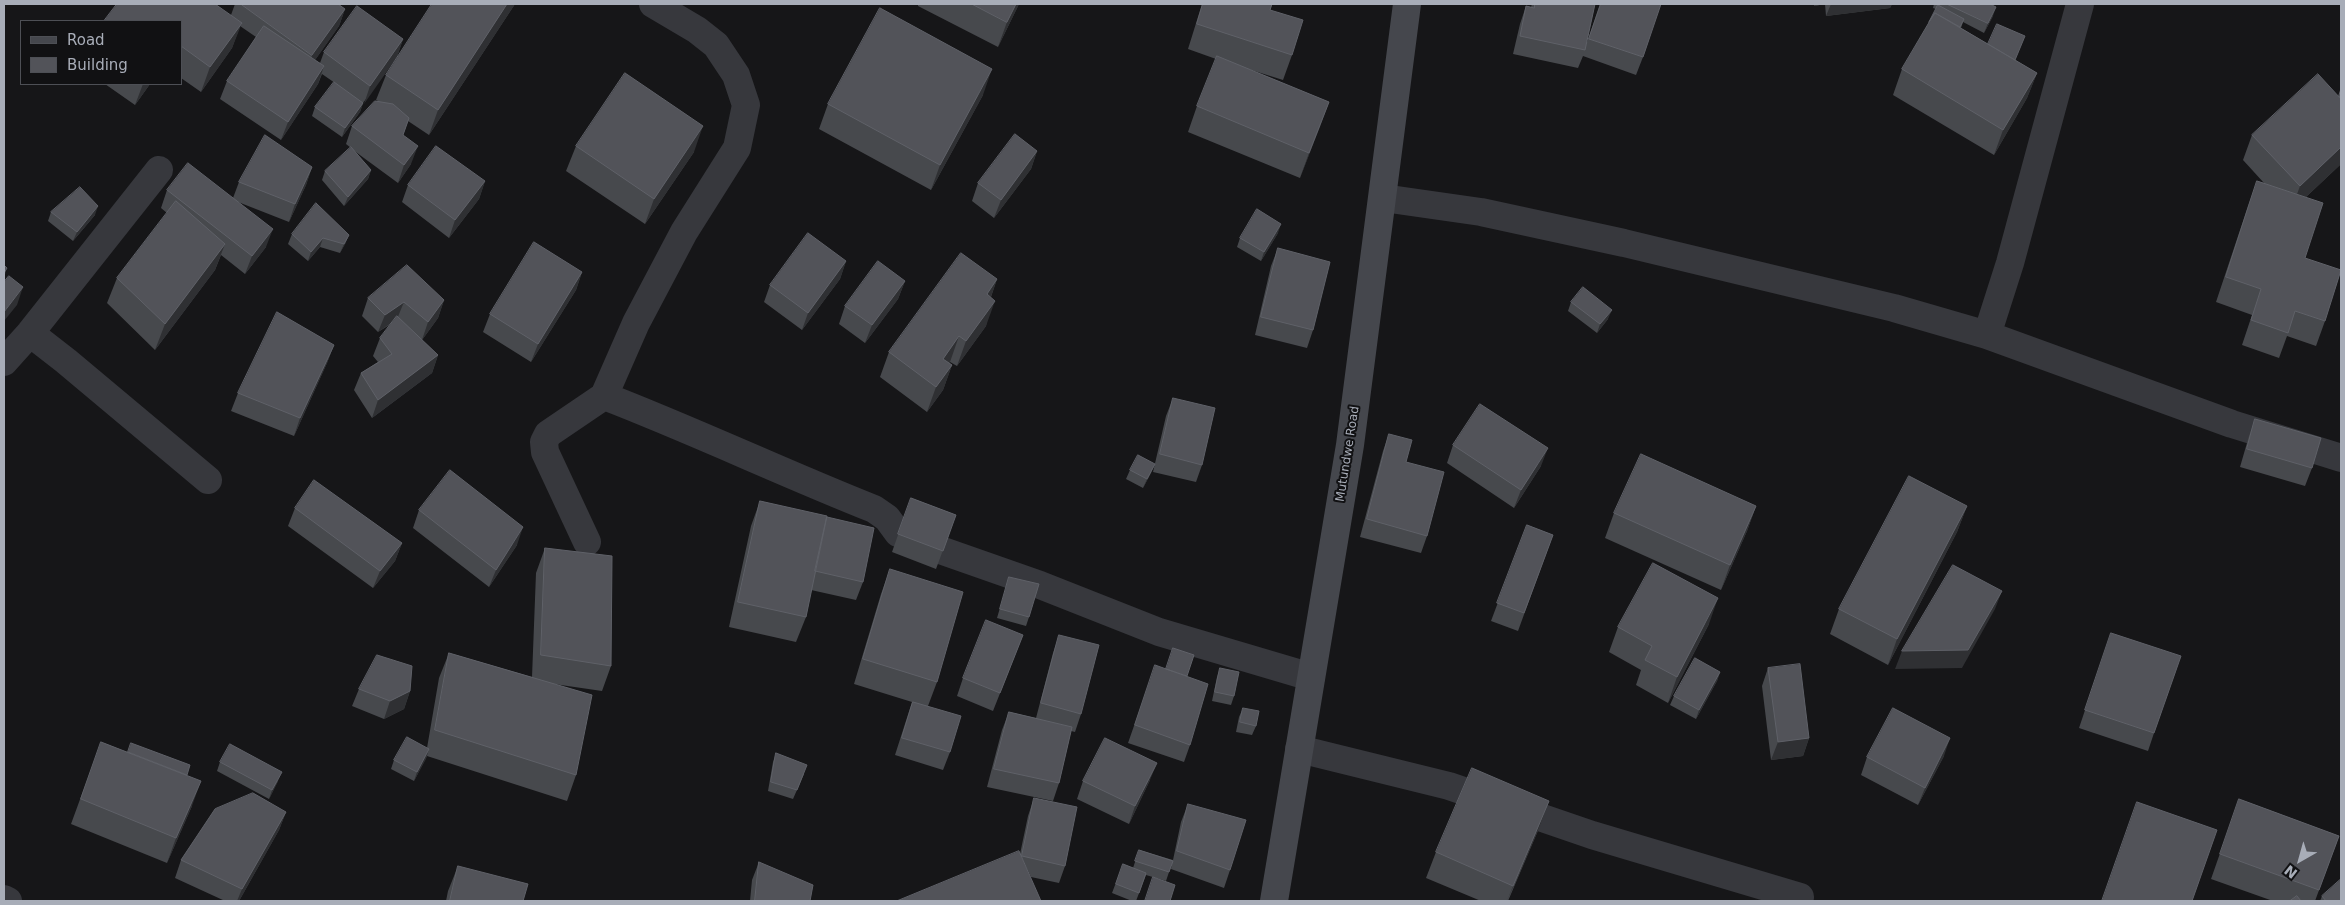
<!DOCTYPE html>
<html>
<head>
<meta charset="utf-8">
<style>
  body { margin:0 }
  #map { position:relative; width:2345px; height:905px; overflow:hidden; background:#161618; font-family:"DejaVu Sans",sans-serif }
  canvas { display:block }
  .frame { position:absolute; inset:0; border:5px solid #a8adb8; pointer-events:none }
  .legend { position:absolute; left:20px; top:20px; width:162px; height:65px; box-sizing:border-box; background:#111113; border:1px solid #4d4f55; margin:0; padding:6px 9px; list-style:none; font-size:15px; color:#a8adb8 }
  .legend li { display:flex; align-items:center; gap:10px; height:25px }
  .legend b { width:25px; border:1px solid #4d4f55 }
  .north { position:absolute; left:2275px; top:835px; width:50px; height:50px; -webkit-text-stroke:4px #111113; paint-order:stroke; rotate:218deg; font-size:14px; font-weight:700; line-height:20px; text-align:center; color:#a8adb8 }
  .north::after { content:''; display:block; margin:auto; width:18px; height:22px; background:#a8adb8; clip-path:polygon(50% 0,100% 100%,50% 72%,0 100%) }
</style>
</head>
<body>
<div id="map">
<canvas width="2345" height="905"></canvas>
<div class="frame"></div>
<ul class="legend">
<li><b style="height:6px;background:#45474d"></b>Road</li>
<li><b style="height:14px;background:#525359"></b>Building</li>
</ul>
<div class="north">N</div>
</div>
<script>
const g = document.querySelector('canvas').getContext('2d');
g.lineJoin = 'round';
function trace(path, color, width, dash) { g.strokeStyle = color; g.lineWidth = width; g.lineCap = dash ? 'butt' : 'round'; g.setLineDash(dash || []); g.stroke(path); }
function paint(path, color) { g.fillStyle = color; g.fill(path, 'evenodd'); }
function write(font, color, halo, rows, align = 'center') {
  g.font = font + ' "DejaVu Sans",sans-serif'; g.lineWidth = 4; g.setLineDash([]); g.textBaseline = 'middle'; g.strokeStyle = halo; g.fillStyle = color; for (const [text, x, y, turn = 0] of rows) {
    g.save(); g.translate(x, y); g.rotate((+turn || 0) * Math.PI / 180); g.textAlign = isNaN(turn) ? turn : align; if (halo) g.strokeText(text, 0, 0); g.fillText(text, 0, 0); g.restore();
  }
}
const street = new Path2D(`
  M653,4L697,30L716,45L736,75L746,105L737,148L684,232L636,323L604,396C695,431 783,473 874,509L887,518L898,533
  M1383,198L1481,212L1624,243L1894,308L1987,335L2232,424L2341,458
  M30,333L66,361L208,480
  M1987,335L2010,263L2080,4
  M4,362L30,333L159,170
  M587,542L545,452L544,442L548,434L604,396
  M943,551L1040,585L1159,632L1311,677
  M1299,749L1449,786L1592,835L1800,897
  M4,899L8,901`);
const secondary = new Path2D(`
  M1274,901L1350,445L1407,4`);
const wall = new Path2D(`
  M235,4H338L345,9L339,26L315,60L320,63L324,52L403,39L397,57L363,103L360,112L342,137L312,116L315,107L335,83L322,74L318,84L281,140L220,99L227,81L256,37L240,26L232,48L201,92L181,78V21L231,15Z
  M515,4L429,135L408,121L403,135L411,164L398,183L353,150L371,170L368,179L344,206L322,180L325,171L351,148L346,144L352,126L378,101L376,100L386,75Z
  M918,4H1019L998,47L918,6Z
  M1202,4H1272L1270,10L1292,55L1283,80L1248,69L1329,102L1300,178L1188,132L1197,106L1216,59L1188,49Z
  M1532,4H1595L1586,45L1600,4L1643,57L1636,75L1583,56L1578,68L1513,54L1520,24L1526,6L1531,7Z
  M1814,4H1892L1890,8L1826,16L1825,4L1814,6Z
  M1934,4H1990L1993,16L1984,33L1963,22L1961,28L2037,73L2027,98L1994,155L1893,95L1902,69L1928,24L1936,9L1933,8Z
  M105,84H150L135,105Z
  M2341,89V164L2306,197L2305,258L2325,321L2316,346L2287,336L2279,358L2242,345L2252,315L2216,302L2248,206L2257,181L2264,183L2243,160L2252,135L2339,96Z
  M983,95L931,190L819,129L828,104Z
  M576,146L694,152L645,224L566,171Z
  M1037,151L1031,169L994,218L972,201L978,183Z
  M312,167L306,185L289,222L238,202L266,247L245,274L221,255L215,270L155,350L107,303L117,278L167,213L161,208L167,190L233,198L239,182Z
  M485,181L479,199L449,238L402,202L408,185Z
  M51,212L95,215L73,241L48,221Z
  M1278,233L1261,261L1237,247L1240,238Z
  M292,234L349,235L345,244L340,253L320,247L308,261L288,244Z
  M1278,248L1313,330L1307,348L1255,335L1271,266Z
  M846,261L840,279L802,330L764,302L770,285Z
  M582,272L576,290L531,362L483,332L490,314Z
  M997,279L991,297L986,326L957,366L950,362L949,363L952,365L943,390L927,412L880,377L889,352Z
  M905,281L898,299L865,343L839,324L845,306Z
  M368,298L444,300L438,318L422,340L438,355L432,373L372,418L354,390L361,373L378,362L373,356L380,338L391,324L378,332L362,316Z
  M1571,302L1608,319L1597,333L1568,311Z
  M334,345L327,363L294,436L231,411L238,393Z
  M1173,398L1202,465L1196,482L1153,472L1166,416Z
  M2255,419L2312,468L2305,486L2240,467L2249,436Z
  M1389,434L1406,462L1427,536L1421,553L1360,537L1383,451Z
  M1453,445L1541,466L1514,508L1447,463Z
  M1155,464L1151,473L1143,488L1126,479L1130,470Z
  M911,498L956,515L936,569L892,552Z
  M760,501L827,517L863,582L856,600L811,590L806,617L796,642L729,627L751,526Z
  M1756,506L1747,531L1721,590L1605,538L1614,513Z
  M1967,506L1957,532L1888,665L1830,634L1839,609Z
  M295,508L402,543L395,561L373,588L288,526Z
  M419,510L517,545L489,587L413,528Z
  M1527,525L1553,535L1518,631L1491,621Z
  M545,548L611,666L602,691L554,684L576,775L567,801L427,756L414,781L391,769L394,760L427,748L439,678L449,653L532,677L536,573Z
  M890,569L937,682L928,706L950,752L943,770L895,755L912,702L854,684L881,594Z
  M1009,577L1029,617L1026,626L997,618Z
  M1709,624L1668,703L1636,685L1641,670L1609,652L1618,627Z
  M2111,633L2154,733L2148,751L2079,728Z
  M1023,635L993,711L957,696L963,678Z
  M1059,635L1081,714L1075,732L1071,731L1059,783L1053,801L987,787L1002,730L1009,712L1036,718L1053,653Z
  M1220,668L1234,696L1231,705L1212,701L1217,677Z
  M1768,668L1809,738L1803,756L1771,760L1762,686Z
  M1720,672L1717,681L1696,719L1670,705L1674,696Z
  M1187,676L1190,745L1184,762L1128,743L1149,683Z
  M359,689L410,691L404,709L384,719L352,706Z
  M1243,708L1256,726L1252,735L1236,732L1239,717Z
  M101,742L187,775L192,806L167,863L71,824Z
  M776,753L804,774L793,799L768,791L773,762Z
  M1944,756L1918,805L1861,775L1867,757Z
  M220,762L278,781L269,799L217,771Z
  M1150,780L1129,824L1077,799L1083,781Z
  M1034,798L1065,866L1059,883L1031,877L1020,854L1028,816Z
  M2239,799L2339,836L2315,901H2273L2211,879Z
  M1549,801L1540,826L1508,901H1481L1426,878L1436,852Z
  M1188,804L1230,870L1224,888L1171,869L1172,863L1166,881L1146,875L1136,901H1132L1112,893L1123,864L1133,868L1139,850L1173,860L1181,822Z
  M286,812L279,830L239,901H225L175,878L181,860Z
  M759,862L810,901H750L752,880Z
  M458,866L523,901H446L448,891Z
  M2322,896L2341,901H2320Z`);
const shadedWall = new Path2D(`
  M507,4H515L429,135L438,110Z
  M1016,4H1019L998,47L1007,22Z
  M1815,4H1826L1814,6Z
  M1831,4H1892L1890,8L1826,16Z
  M1996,7L1993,16L1984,33L1988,23Z
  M345,9L339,26L306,73L312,55Z
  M242,23L232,48L201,92L210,67Z
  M403,39L397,57L364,104L370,86Z
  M324,66L318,84L281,140L288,122Z
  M992,69L983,95L931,190L940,165Z
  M2037,73L2027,98L1994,155L2003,130Z
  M143,84H150L135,105Z
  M1329,102L1320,127L1300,178L1309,153Z
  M363,103L360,112L342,137L345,128Z
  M703,126L694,152L645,224L654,199Z
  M418,146L411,164L398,183L404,165Z
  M2341,147V164L2291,211L2300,186Z
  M1037,151L1031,169L994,218L1001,200Z
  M312,167L306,185L289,222L295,204Z
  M371,170L368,179L344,206L348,197Z
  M485,181L479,199L449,238L455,220Z
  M98,206L95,215L73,241L77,232Z
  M1281,224L1278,233L1261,261L1264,252Z
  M273,229L266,247L245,274L252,256Z
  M349,235L345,244L340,253L344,244Z
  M323,238L320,247L308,261L311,252Z
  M225,244L215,270L155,350L165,324Z
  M846,261L840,279L802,330L808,313Z
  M7,268L4,278V273Z
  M582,272L576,290L531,362L538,344Z
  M997,279L988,305L987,294Z
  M905,281L898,299L865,343L872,325Z
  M23,287L17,305L4,321V312Z
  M444,300L438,318L422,340L428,322Z
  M995,301L986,326L957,366L966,341Z
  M404,302L397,319L378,332L385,315Z
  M1612,310L1608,319L1597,333L1600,324Z
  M959,336L950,362L934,384L943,359Z
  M334,345L327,363L294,436L300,418Z
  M438,355L432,373L372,418L378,400Z
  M952,365L943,390L927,412L936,387Z
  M1548,448L1541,466L1514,508L1521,490Z
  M1155,464L1151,473L1143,488L1147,479Z
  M1756,506L1747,531L1721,590L1730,565Z
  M1967,506L1957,532L1888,665L1897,639Z
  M523,527L517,545L489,587L496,570Z
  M402,543L395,561L373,588L380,571Z
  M2002,591L1995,609L1962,668L1895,669L1902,651Z
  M1718,598L1709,624L1668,703L1677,677Z
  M1720,672L1717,681L1696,719L1699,710Z
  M410,691L404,709L384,719L390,701Z
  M1809,738L1803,756L1771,760L1778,742Z
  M1950,738L1944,756L1918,805L1925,788Z
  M429,749L426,759L414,781L417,772Z
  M1157,763L1150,780L1129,824L1135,806Z
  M282,772L278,781L269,799L272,790Z
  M201,781L192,806L167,863L176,838Z
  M1549,801L1540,826L1507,901L1513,886Z
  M286,812L279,830L239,901H237L242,889Z`);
const building = new Path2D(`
  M117,4H215L242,23L210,67L181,46V21H104Z
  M241,4H338L345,9L312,55Z
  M432,4H507L438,110L386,75Z
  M972,4H1016L1007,22Z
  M1203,4H1272L1270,10L1303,20L1292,55L1197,24Z
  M1535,4H1595L1585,50L1520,36L1526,6L1534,8Z
  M1601,4H1661L1643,57L1589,39Z
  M1947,4H1990L1996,7L1988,23Z
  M1938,5L1964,19L1960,27L1935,13L1929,22Z
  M357,6L403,39L370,86L324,52Z
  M880,8L992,69L940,165L828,104Z
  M1935,13L2037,73L2003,130L1902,69Z
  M1997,24L2025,36L2015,60L1988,44Z
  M264,26L324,66L288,122L227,81Z
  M1217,56L1329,102L1309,153L1197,106Z
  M625,73L703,126L654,199L576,146Z
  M2318,74L2341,99V147L2300,186L2252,135Z
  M334,82L363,103L345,128L315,107Z
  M2341,89V99L2339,96Z
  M375,101L393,104L409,118L403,135L418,146L404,165L352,126Z
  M1015,134L1037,151L1001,200L978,183Z
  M265,135L312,167L295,204L239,182Z
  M436,146L485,181L455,220L408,185Z
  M351,147L371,170L348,197L325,171Z
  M188,163L273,229L252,256L167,190Z
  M2257,181L2323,203L2305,258L2341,270L2325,321L2295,311L2288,333L2251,320L2261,289L2226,277Z
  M80,187L98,206L77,232L51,212Z
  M176,201L225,244L165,324L117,278Z
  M316,203L349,235L344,244L323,238L311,252L292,234Z
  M1257,209L1281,224L1264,252L1240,238Z
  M808,233L846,261L808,313L770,285Z
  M534,242L582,272L538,344L490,314Z
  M1278,248L1330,262L1313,330L1261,317Z
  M961,253L997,279L987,294L995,301L966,341L959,336L943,359L952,365L936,387L889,352Z
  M878,261L905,281L872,325L845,306Z
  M4,265L7,268L4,273Z
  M407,265L444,300L428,322L404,302L385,315L368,298Z
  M9,276L23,287L4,312V282Z
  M1583,287L1612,310L1600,324L1571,302Z
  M277,312L334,345L300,418L238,393Z
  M397,316L438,355L378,400L361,373L392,354L380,338Z
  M1173,398L1215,408L1202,465L1160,454Z
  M1480,404L1548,448L1521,490L1453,445Z
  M2255,419L2321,438L2312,468L2247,449Z
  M1389,434L1412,440L1406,462L1444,472L1427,536L1367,519Z
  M1641,454L1756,506L1730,565L1614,513Z
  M1138,455L1155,464L1147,479L1130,470Z
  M450,470L523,527L496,570L419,510Z
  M1909,476L1967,506L1897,639L1839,609Z
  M314,480L402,543L380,571L295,508Z
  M911,498L956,515L943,551L898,534Z
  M760,501L827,516L806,617L738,602Z
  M827,517L874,528L863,582L815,571Z
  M1527,525L1553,535L1524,613L1497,603Z
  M545,548L612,556L611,666L541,655Z
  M1653,563L1718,598L1677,677L1645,660L1652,646L1618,627Z
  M1953,565L2002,591L1968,650L1902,651Z
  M890,569L963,592L937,682L863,659Z
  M1009,577L1039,584L1029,617L1000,609Z
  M986,620L1023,635L1000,693L963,678Z
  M2111,633L2181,656L2154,733L2085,710Z
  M1059,635L1099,645L1081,714L1041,703Z
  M1173,648L1194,655L1187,676L1166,669Z
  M449,653L592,695L576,775L435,730Z
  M377,655L412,666L410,691L390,701L359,689Z
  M1695,658L1720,672L1699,710L1674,696Z
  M1800,664L1809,738L1778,742L1768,668Z
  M1155,665L1208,684L1190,745L1135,725Z
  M1220,668L1239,672L1234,696L1215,692Z
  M913,702L961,716L950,752L902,738Z
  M1243,708L1259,711L1256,726L1240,722Z
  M1893,708L1950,738L1925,788L1867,757Z
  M1009,712L1072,727L1059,783L994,769Z
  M407,737L429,749L417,772L394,760Z
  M1105,738L1157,763L1135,806L1083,781Z
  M101,742L201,781L176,838L81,799Z
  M131,743L190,765L187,775L128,752Z
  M230,744L282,772L272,790L220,762Z
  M776,753L807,765L797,790L771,782Z
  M1472,768L1549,801L1513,886L1436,852Z
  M253,793L286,812L242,889L181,860L215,809Z
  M1034,798L1077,807L1065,866L1022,856Z
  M2239,799L2339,836L2319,890L2220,854Z
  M2137,802L2217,830L2192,901H2102Z
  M1188,804L1246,820L1230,870L1177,851Z
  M1139,850L1173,861L1169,872L1135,861Z
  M1019,851L1041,901H897Z
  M759,862L813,885L810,901H755Z
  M1123,864L1146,873L1139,893L1116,884Z
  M458,866L528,884L523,901H450Z
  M1153,877L1175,885L1170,901H1145Z
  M2341,879V901H2326L2322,896Z
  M2297,896L2301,901H2290Z`);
const streetNames = [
  ["Mutundwe Road",1348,454,-81]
];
trace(street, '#37383d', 28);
trace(secondary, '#45474d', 28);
paint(wall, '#47494d');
paint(shadedWall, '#2f3033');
paint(building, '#525359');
trace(building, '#5f6168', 1);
write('12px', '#a8adb8', '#111113', streetNames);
</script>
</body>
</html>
